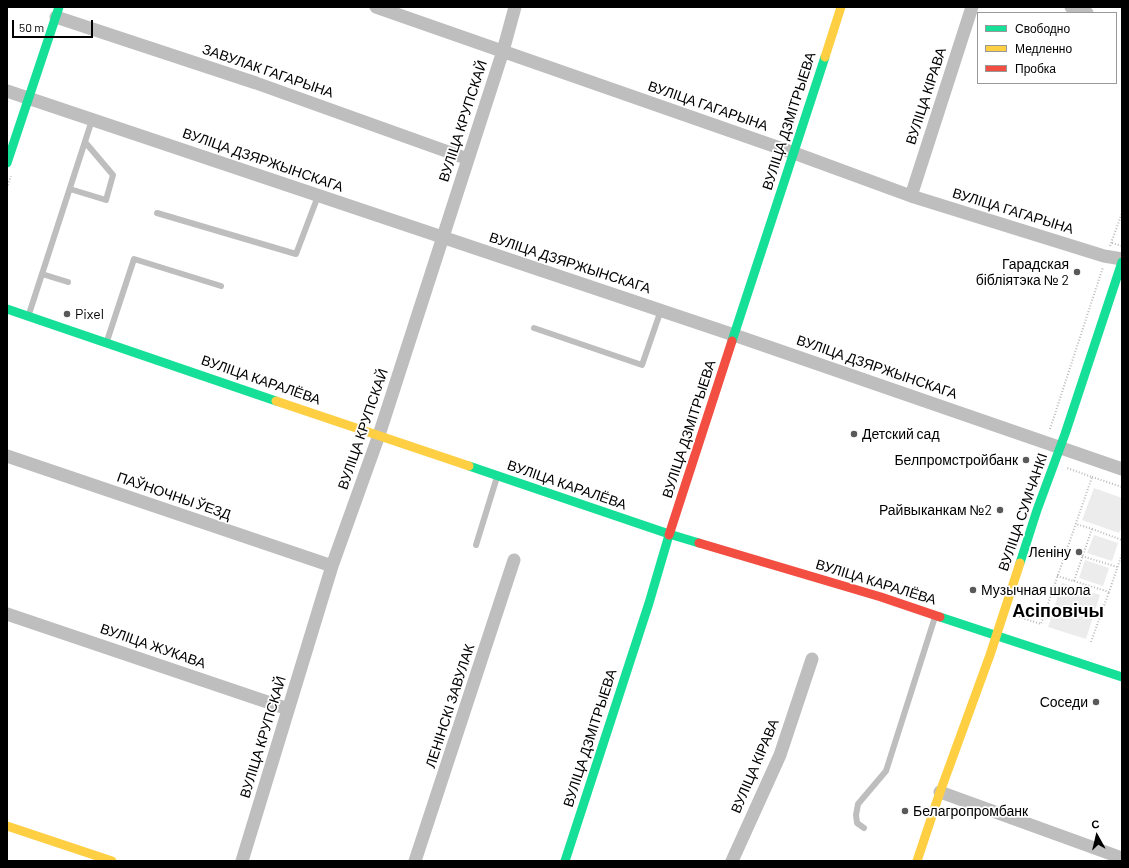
<!DOCTYPE html>
<html>
<head>
<meta charset="utf-8">
<style>
  body { margin:0 }
  #map { position:relative; width:1129px; height:868px; overflow:hidden; background:#fff; font-family:Barlow,sans-serif }
  canvas { display:block }
  .frame { position:absolute; inset:0; border:8px solid #000; pointer-events:none }
  .legend { position:absolute; left:977px; top:12px; width:140px; height:72px; box-sizing:border-box; background:#fff; border:1px solid #999; margin:0; padding:5px 7px; list-style:none; font-size:12px; color:#000 }
  .legend li { display:flex; align-items:center; gap:8px; height:20px }
  .legend b { width:20px; border:1px solid #999 }
  .north { position:absolute; left:1077px; top:816px; width:40px; height:40px; -webkit-text-stroke:3px #fff; paint-order:stroke; rotate:352deg; font-size:11px; font-weight:700; line-height:16px; text-align:center; color:#000 }
  .north::after { content:''; display:block; margin:auto; width:14px; height:18px; background:#000; clip-path:polygon(50% 0,100% 100%,50% 72%,0 100%) }
  .scale { position:absolute; left:12px; top:20px; width:81px; height:18px; box-sizing:border-box; border:2px solid #000; border-top:0; padding-left:5px; font-size:12px; line-height:14px; white-space:nowrap; color:#000; -webkit-text-stroke:3px #fff; paint-order:stroke }
</style>
</head>
<body>
<div id="map">
<canvas width="1129" height="868"></canvas>
<div class="frame"></div>
<ul class="legend">
<li><b style="height:5px;background:#16e098"></b>Свободно</li>
<li><b style="height:5px;background:#ffcf43"></b>Медленно</li>
<li><b style="height:5px;background:#f24e42"></b>Пробка</li>
</ul>
<div class="north">С</div>
<div class="scale">50 m</div>
</div>
<script>
const g = document.querySelector('canvas').getContext('2d');
g.lineJoin = 'round';
function paint(path, color) { g.fillStyle = color; g.fill(path, 'evenodd'); }
function trace(path, color, width, dash) { g.strokeStyle = color; g.lineWidth = width; g.lineCap = dash ? 'butt' : 'round'; g.setLineDash(dash || []); g.stroke(path); }
function write(font, color, halo, rows, align = 'center') {
  g.font = font + ' Barlow,sans-serif'; g.lineWidth = 3.5; g.setLineDash([]); g.textBaseline = 'middle'; g.strokeStyle = halo; g.fillStyle = color; for (const [text, x, y, turn = 0] of rows) {
    g.save(); g.translate(x, y); g.rotate((+turn || 0) * Math.PI / 180); g.textAlign = isNaN(turn) ? turn : align; if (halo) g.strokeText(text, 0, 0); g.fillText(text, 0, 0); g.restore();
  }
}
const green = new Path2D(`
  M1094,488L1122,498V526L1119,533L1082,520Z
  M1094,535L1118,543L1112,561L1087,553Z
  M1085,560L1109,568L1103,586L1079,578Z
  M1062,583L1100,595L1086,639L1048,627Z`);
const path = new Path2D(`
  M7,188L11,176
  M1112,243L1122,246
  M1110,246L1122,213
  M1050,429L1103,267
  M1092,477L1122,487
  M1092,529L1122,540
  M1082,556L1117,567
  M1057,576L1074,581L1092,529L1076,524
  M1074,581L1109,592L1122,554
  M1016,616L1041,624L1092,477L1067,468
  M1091,642L1109,592`);
const lane = new Path2D(`
  M70,189L106,200L113,175L85,142
  M157,213L296,254L318,196
  M42,274L68,282
  M29,314L92,120
  M534,328L642,365L661,310
  M107,341L134,259L221,286
  M476,545L497,477
  M864,828L857,823L856,815L858,804L886,771L935,617`);
const street = new Path2D(`
  M376,7L794,153L911,196L1104,256L1122,259
  M1071,7L1087,13
  M56,17L256,83L468,159
  M7,91L734,335L1122,469
  M911,196L972,7
  M7,456L332,566
  M7,614L288,709
  M940,792L1122,858
  M242,861L332,566L379,435L503,51L515,7
  M415,861L514,560
  M732,861L780,755L812,659`);
const fast = new Path2D(`
  M7,163L59,7
  M7,309L276,401
  M732,341L825,57
  M469,466L669,534L699,543
  M1020,563L1037,510L1065,434L1122,262
  M940,617L1122,677
  M565,861L649,603L669,535`);
const slow = new Path2D(`
  M825,57L841,7
  M276,401L469,466
  M7,826L112,861
  M917,861L940,792L990,655L1020,563`);
const jam = new Path2D(`
  M669,535L732,341
  M699,543L881,597L940,617`);
const markers = [
  [1077,272,4,"#595959"],
  [67,314,4,"#595959"],
  [854,434,4,"#595959"],
  [1026,460,4,"#595959"],
  [1000,510,4,"#595959"],
  [1079,552,4,"#595959"],
  [973,590,4,"#595959"],
  [1096,702,4,"#595959"],
  [905,811,4,"#595959"]
];
const streetNames = [
  ["ЗАВУЛАК ГАГАРЫНА",268,71,19],
  ["ВУЛІЦА КІРАВА",926,96,-72],
  ["ВУЛІЦА ГАГАРЫНА",708,106,19],
  ["ВУЛІЦА КРУПСКАЙ",463,121,-72],
  ["ВУЛІЦА ДЗМІТРЫЕВА",789,121,-72],
  ["ВУЛІЦА ДЗЯРЖЫНСКАГА",263,160,19],
  ["ВУЛІЦА ГАГАРЫНА",1013,211,17],
  ["ВУЛІЦА ДЗЯРЖЫНСКАГА",570,263,18],
  ["ВУЛІЦА ДЗЯРЖЫНСКАГА",877,367,19],
  ["ВУЛІЦА КАРАЛЁВА",261,380,19],
  ["ВУЛІЦА КРУПСКАЙ",363,429,-71],
  ["ВУЛІЦА ДЗМІТРЫЕВА",689,429,-72],
  ["ВУЛІЦА КАРАЛЁВА",567,485,19],
  ["ПАЎНОЧНЫ ЎЕЗД",174,496,19],
  ["ВУЛІЦА СУМЧАНКІ",1023,512,-71],
  ["ВУЛІЦА КАРАЛЁВА",876,582,17],
  ["ВУЛІЦА ЖУКАВА",153,646,19],
  ["ЛЕНІНСКІ ЗАВУЛАК",450,706,-72],
  ["ВУЛІЦА КРУПСКАЙ",263,737,-73],
  ["ВУЛІЦА ДЗМІТРЫЕВА",590,738,-72],
  ["ВУЛІЦА КІРАВА",755,766,-67]
];
const poiNames = [
  ["Гарадская",1069,264],
  ["бібліятэка № 2",1069,280],
  ["Pixel",75,314,"left"],
  ["Детский сад",862,434,"left"],
  ["Белпромстройбанк",1018,460],
  ["Райвыканкам №2",992,510],
  ["Леніну",1071,552],
  ["Музычная школа",981,590,"left"],
  ["Соседи",1088,702],
  ["Белагропромбанк",913,811,"left"]
];
const districtNames = [
  ["Асіповічы",1058,611]
];
paint(green, '#ececec');
trace(path, '#b9b9b9', 2, [1, 2]);
trace(lane, '#bebebe', 6);
trace(street, '#bebebe', 13);
trace(fast, '#16e098', 9);
trace(slow, '#ffcf43', 9);
trace(jam, '#f24e42', 9);
for (const [x, y, r, color] of markers) { const dot = new Path2D(); dot.arc(x, y, r, 0, 2 * Math.PI); g.fillStyle = color; g.fill(dot); trace(dot, '#fff', 1.5); }
write('14px', '#000', '#fff', streetNames);
write('14px', '#000', '#fff', poiNames, 'right');
write('bold 18px', '#000', '#fff', districtNames);
</script>
</body>
</html>
